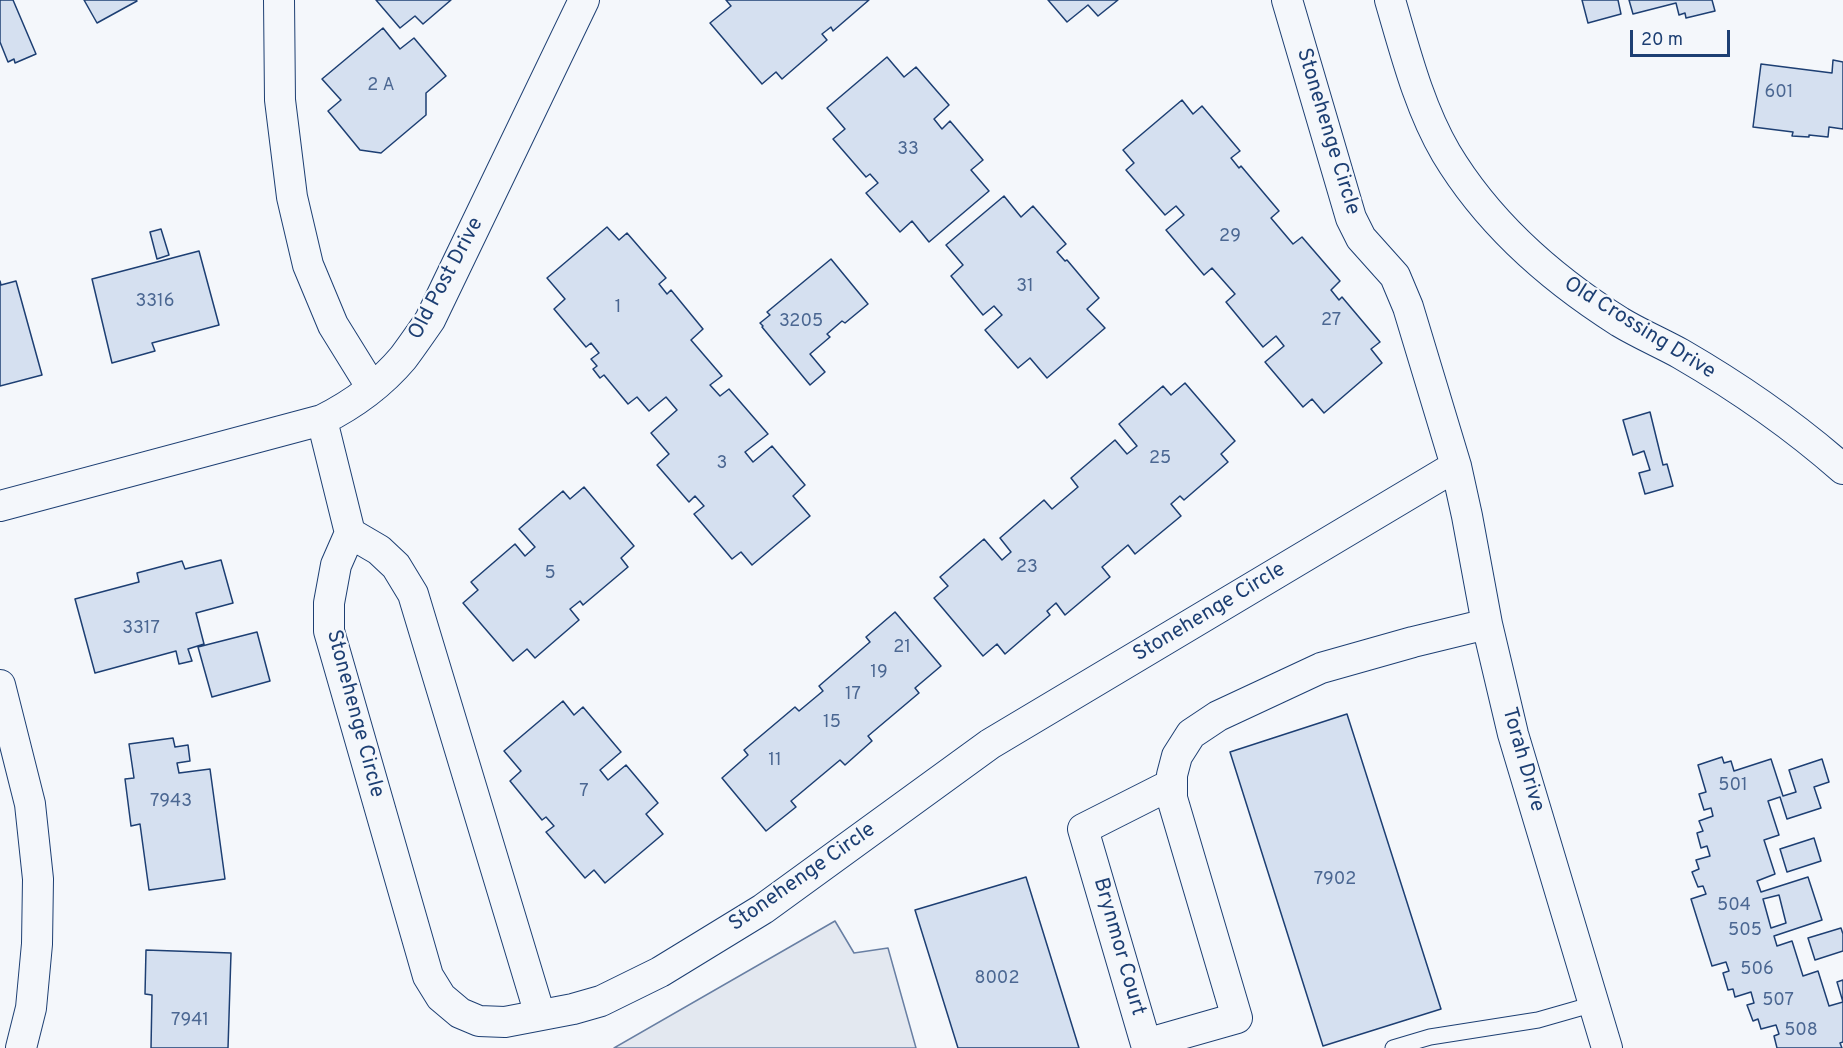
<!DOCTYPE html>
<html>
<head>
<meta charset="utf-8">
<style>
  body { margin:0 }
  #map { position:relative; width:1843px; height:1048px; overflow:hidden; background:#f4f7fb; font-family:Overpass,sans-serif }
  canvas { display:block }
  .scale { position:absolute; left:1630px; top:30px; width:100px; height:27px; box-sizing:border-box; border:3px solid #1d3f73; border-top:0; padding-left:8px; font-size:18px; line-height:21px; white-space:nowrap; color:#1d3f73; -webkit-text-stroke:4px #f4f7fb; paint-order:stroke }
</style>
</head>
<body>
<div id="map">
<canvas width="1843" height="1048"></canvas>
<div class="scale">20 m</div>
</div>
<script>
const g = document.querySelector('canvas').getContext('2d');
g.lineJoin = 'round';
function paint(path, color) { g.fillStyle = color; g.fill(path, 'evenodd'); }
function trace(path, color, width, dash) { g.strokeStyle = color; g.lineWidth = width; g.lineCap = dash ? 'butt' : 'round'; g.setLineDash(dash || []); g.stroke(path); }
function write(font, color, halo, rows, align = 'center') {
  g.font = font + ' Overpass,sans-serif'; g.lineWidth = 4.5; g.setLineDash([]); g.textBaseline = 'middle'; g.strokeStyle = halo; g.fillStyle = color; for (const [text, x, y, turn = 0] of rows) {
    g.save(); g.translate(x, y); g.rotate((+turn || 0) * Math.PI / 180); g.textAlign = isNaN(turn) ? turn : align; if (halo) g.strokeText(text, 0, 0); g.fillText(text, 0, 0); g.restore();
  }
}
const parking = new Path2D(`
  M835,921L854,953L888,948L916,1048H614Z`);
const building = new Path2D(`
  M0,0H13L36,54L15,63L14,59L8,62L0,42Z
  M84,0H136L137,1L97,23Z
  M376,0H451L423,24L415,16L400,28Z
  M726,0H869L833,31L831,27L822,34L827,40L782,79L776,72L762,84L710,23L731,6Z
  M1048,0H1118L1098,16L1088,5L1067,22Z
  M1582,0H1618L1621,14L1588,23Z
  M1629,0H1712L1715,11L1686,18L1685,13L1679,15L1676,3L1633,14Z
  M383,28L400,49L414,38L446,76L426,93V115L381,153L360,150L328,111L341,100L322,79Z
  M887,57L904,77L916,67L949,105L934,119L942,129L950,121L983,160L971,170L989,191L929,242L912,221L900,232L866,193L878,183L870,174L866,177L833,139L845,129L827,108Z
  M1833,60L1843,62V129L1829,127L1828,137L1809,135V137L1792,136L1793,132L1753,127L1761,64L1832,73Z
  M1182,100L1193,114L1202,106L1240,151L1231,158L1239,168L1241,166L1279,211L1271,218L1293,244L1302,237L1340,281L1331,290L1339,300L1342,297L1380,342L1371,349L1382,363L1324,413L1312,399L1303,407L1265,362L1284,346L1276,336L1263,347L1226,302L1235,294L1212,268L1204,275L1166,230L1184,215L1176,206L1165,215L1126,170L1134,163L1123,150Z
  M1004,196L1021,217L1033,206L1066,244L1057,252L1065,261L1067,260L1099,298L1087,309L1105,328L1047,378L1030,358L1018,368L985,330L1002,315L994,306L983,315L951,276L963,265L946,245Z
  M607,227L619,240L627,233L666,278L659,284L667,294L671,290L703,329L691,340L722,376L710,385L720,396L729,389L768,434L745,452L753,462L772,446L805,485L793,496L810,516L752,565L741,552L732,559L694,514L704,506L695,496L689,502L657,465L669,454L651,433L677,410L666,397L649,411L637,397L628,404L604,375L600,378L593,369L597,366L591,359L599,353L591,343L586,347L554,309L565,299L547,278Z
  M161,229L169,255L157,259L150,232Z
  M199,251L219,325L152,343L155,351L112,363L92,279Z
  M831,259L868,304L845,323L842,321L827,334L830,337L810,354L825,372L810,385L762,327L763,326L760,323L770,315L767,312Z
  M0,281L1,285L16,281L42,375L0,386Z
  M1185,383L1235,441L1221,454L1228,462L1184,500L1180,496L1171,504L1181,516L1135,554L1128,545L1102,567L1110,577L1065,615L1056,603L1047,611L1050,615L1005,654L997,644L983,656L934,598L948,586L940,577L984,539L1002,560L1011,552L1000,538L1044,500L1052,509L1078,487L1071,478L1115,440L1127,454L1137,446L1119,424L1163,386L1171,395Z
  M1650,412L1663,465L1667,464L1673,486L1645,494L1639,473L1650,470L1644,451L1633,455L1623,420Z
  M584,487L634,546L621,558L628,567L583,605L580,601L570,609L579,620L535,658L527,649L513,661L463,603L478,590L471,582L515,544L525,556L535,547L519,529L563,491L570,499Z
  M221,560L233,603L196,613L204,644L188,649L192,661L179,664L176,651L95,673L75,599L139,582L137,573L182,561L185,569Z
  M895,612L941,666L915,688L919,693L868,736L872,741L845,765L840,760L791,801L796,807L766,831L722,778L748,755L744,750L795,707L799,711L823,691L819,686L870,642L866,637Z
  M257,632L270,681L212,697L198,647Z
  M563,701L574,715L583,707L621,752L600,770L608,780L626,765L658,803L646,814L663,834L605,883L594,870L585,878L546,832L554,826L546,817L542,820L510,781L521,771L504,751Z
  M1347,714L1441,1009L1323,1046L1230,752Z
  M173,738L175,747L188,745L190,761L177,763L179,773L210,769L225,879L149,890L140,824L131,826L125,779L134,778L129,744Z
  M1722,757L1724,763L1731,761L1734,771L1771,759L1783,796L1796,792L1789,770L1822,759L1829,782L1814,787L1821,808L1787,819L1780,797L1768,801L1779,835L1764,840L1775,874L1757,881L1761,892L1808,877L1822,920L1774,936L1777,946L1792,941L1803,976L1818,971L1829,1006L1843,1002L1837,982L1843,980V1042L1840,1043L1842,1048H1777L1774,1036L1779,1034L1776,1025L1761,1029L1758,1019L1753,1021L1747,1005L1754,1003L1751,992L1735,997L1733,989L1728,990L1723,973L1729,971L1726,962L1712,966L1691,899L1706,894L1703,886L1698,887L1692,872L1699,869L1696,860L1710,856L1707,846L1701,848L1697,833L1703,831L1699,821L1713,816L1711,808L1704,810L1699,794L1706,792L1698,765ZM1779,895L1786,923L1771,928L1763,899Z
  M1814,838L1821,861L1787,872L1780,849Z
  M1026,877L1079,1048H958L915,910Z
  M1841,928L1843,934V951L1815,960L1808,938Z
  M146,950L231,953L228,1048H151L152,995L145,994Z`);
const lane = new Path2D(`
  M1393,1048L1430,1037L1538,1020L1594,1004`);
const street = new Path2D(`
  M279,0L280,100L292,197L308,265L333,325L372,388
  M1287,0L1351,218L1361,238L1395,276L1408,307L1456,466L1467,516L1487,624L1513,734L1607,1048
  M1390,0C1405,51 1419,107 1446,153C1488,223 1552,279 1620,322C1640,334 1661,343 1681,354C1738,387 1793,425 1843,469
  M322,420L350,533L336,565L329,603V631L428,976L441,997L460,1013L479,1021L505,1022L573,1009L601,1001L660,972L763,909L990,744L1456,466
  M0,506L322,420C352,405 381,384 403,358C412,346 421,333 430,320L584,0
  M350,533L379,550L396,566L413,594L540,1015
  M0,685L30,804L38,879L37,944L31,1008L21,1048
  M1172,784L1083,829L1146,1044L1237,1018L1172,798V775L1177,756L1191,734L1218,716L1321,668L1413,642L1487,624`);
const numberNames = [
  ["2 A",381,86],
  ["601",1779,93],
  ["33",908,150],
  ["29",1230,237],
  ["31",1025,287],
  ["3316",155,302],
  ["1",618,308],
  ["27",1331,321],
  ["3205",801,322],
  ["25",1160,459],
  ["3",722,464],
  ["23",1027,568],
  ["5",550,574],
  ["3317",141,629],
  ["21",902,648],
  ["19",879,673],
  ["17",853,695],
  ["15",832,723],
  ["11",775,761],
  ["501",1733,786],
  ["7",584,792],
  ["7943",171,802],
  ["7902",1335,880],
  ["504",1734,906],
  ["505",1745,931],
  ["506",1757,970],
  ["8002",997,979],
  ["507",1778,1001],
  ["7941",190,1021],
  ["508",1801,1031]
];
const streetNames = [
  ["Stonehenge Circle",1327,132,73],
  ["Old Post Drive",447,279,-62],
  ["Old Crossing Drive",1639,329,32],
  ["Stonehenge Circle",1210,613,-31],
  ["Stonehenge Circle",354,714,75],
  ["Torah Drive",1522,760,74],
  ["Stonehenge Circle",803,878,-35],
  ["Brynmor Court",1118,947,74]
];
paint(parking, '#e3e8f0');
trace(parking, '#687fa3', 1.5);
paint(building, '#d5e0f0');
trace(building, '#1d3f73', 1.5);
trace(lane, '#1d3f73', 17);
trace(street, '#1d3f73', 32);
trace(lane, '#f4f7fb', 15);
trace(street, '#f4f7fb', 30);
write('18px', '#4b6792', null, numberNames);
write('21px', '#1d3f73', '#f4f7fb', streetNames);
</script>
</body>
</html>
